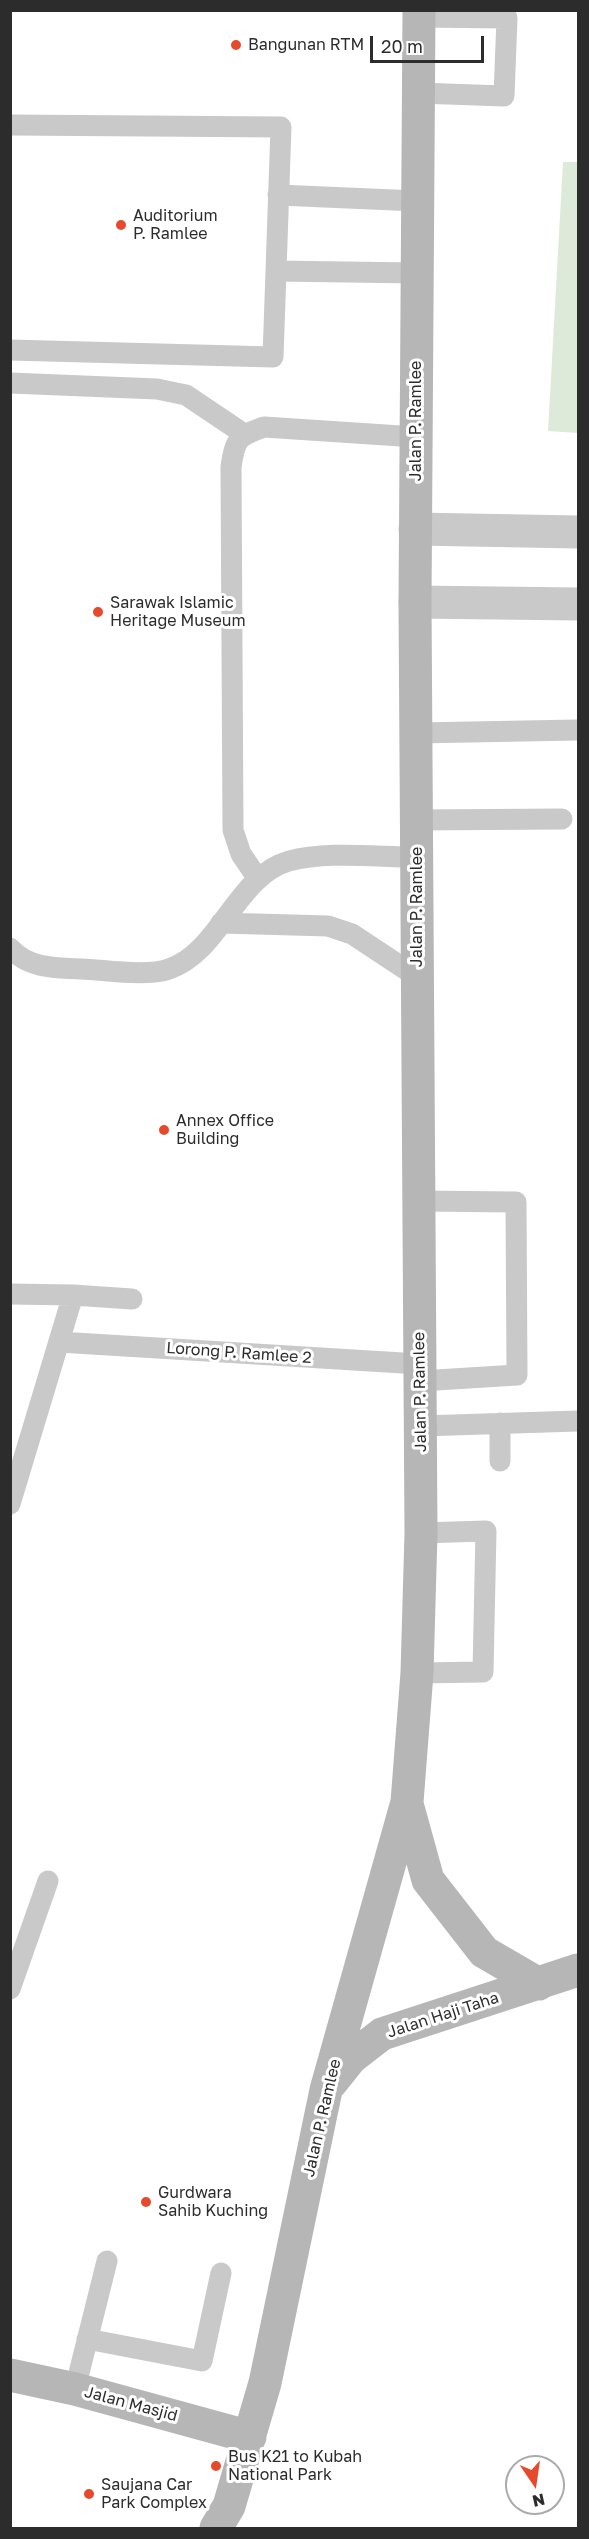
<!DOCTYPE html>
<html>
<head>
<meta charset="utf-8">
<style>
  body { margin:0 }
  #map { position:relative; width:589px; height:2539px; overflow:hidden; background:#fff; font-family:"Golos Text",sans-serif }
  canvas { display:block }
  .frame { position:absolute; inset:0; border:12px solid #2c2c2c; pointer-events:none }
  .north { position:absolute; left:505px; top:2455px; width:60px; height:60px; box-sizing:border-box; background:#fff; border:2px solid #ababab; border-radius:50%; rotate:167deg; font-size:16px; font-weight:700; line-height:24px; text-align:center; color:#2c2c2c }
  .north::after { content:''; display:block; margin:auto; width:21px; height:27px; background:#e54a2c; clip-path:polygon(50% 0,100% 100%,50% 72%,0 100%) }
  .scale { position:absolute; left:370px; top:36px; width:114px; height:27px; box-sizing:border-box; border:3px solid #2c2c2c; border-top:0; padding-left:8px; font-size:18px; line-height:21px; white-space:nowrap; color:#2c2c2c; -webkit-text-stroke:4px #fff; paint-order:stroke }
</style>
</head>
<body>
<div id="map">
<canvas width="589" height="2539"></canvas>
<div class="frame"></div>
<div class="north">N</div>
<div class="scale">20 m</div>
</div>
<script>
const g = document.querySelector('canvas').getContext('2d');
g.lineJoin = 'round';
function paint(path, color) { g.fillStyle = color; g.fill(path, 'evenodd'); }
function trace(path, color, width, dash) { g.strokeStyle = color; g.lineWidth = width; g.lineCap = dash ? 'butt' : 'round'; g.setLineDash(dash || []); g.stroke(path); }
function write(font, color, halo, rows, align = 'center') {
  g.font = font + ' "Golos Text",sans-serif'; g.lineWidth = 6; g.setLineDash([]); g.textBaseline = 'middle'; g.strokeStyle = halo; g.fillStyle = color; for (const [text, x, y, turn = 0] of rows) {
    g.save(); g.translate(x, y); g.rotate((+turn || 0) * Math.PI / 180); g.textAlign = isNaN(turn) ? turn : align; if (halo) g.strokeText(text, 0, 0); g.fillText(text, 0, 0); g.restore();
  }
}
const green = new Path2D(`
  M563,162H578V433L548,431Z`);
const lane = new Path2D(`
  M418,93L504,96L507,18L418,17
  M10,125L281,127L273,357L10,350
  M278,195L417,201
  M276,271L417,273
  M10,383L157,389L186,395L244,434
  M416,733L578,730
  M416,820L562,819
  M258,879L241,854L233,830L231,467C235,439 238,436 264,427L416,437
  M221,923L328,926L352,934L417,977
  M10,948C29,969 56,968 82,969C106,970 146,977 169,969C220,952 236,876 289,861C326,851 377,857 416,857
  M419,1201L516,1202L517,1375L420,1381
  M10,1294L73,1295L10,1504
  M73,1295L132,1299
  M59,1342L419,1364
  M500,1423V1461
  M421,1426L578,1421
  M417,1673L483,1672L486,1531L421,1533
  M10,1989L48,1881
  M87,2339L202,2361L221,2273
  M75,2389L107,2261`);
const street = new Path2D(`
  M415,529L578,532
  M415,602L578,604`);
const secondary = new Path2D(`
  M407,1804L428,1880L484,1952L539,1984
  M331,2083L351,2058L382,2034L578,1970
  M10,2375L75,2389L250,2437
  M216,2528L229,2506L265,2383L326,2090L407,1802L417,1673L421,1533L415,602L419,10`);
const markers = [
  [236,45,6,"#e54a2c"],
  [121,225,6,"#e54a2c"],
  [98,612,6,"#e54a2c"],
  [164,1130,6,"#e54a2c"],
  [146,2202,6,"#e54a2c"],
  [216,2466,6,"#e54a2c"],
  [89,2494,6,"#e54a2c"]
];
const poiNames = [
  ["Bangunan RTM",248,45],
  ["Auditorium",133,216],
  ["P. Ramlee",133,234],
  ["Sarawak Islamic",110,603],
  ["Heritage Museum",110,621],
  ["Annex Office",176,1121],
  ["Building",176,1139],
  ["Gurdwara",158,2193],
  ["Sahib Kuching",158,2211],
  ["Bus K21 to Kubah",228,2457],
  ["National Park",228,2475],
  ["Saujana Car",101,2485],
  ["Park Complex",101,2503]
];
const streetNames = [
  ["Jalan P. Ramlee",416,421,-90],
  ["Jalan P. Ramlee",417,907,-90],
  ["Lorong P. Ramlee 2",239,1353,4],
  ["Jalan P. Ramlee",420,1392,-91],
  ["Jalan Haji Taha",443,2015,-18],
  ["Jalan P. Ramlee",322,2118,-77],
  ["Jalan Masjid",131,2404,15]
];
paint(green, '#deead9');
trace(lane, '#c9c9c9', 21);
trace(street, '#c9c9c9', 33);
trace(secondary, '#b6b6b6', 33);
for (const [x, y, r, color] of markers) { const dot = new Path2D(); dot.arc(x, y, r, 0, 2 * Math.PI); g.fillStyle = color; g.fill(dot); trace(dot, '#fff', 2); }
write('16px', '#2c2c2c', '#fff', poiNames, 'left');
write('16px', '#2c2c2c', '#fff', streetNames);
</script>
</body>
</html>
